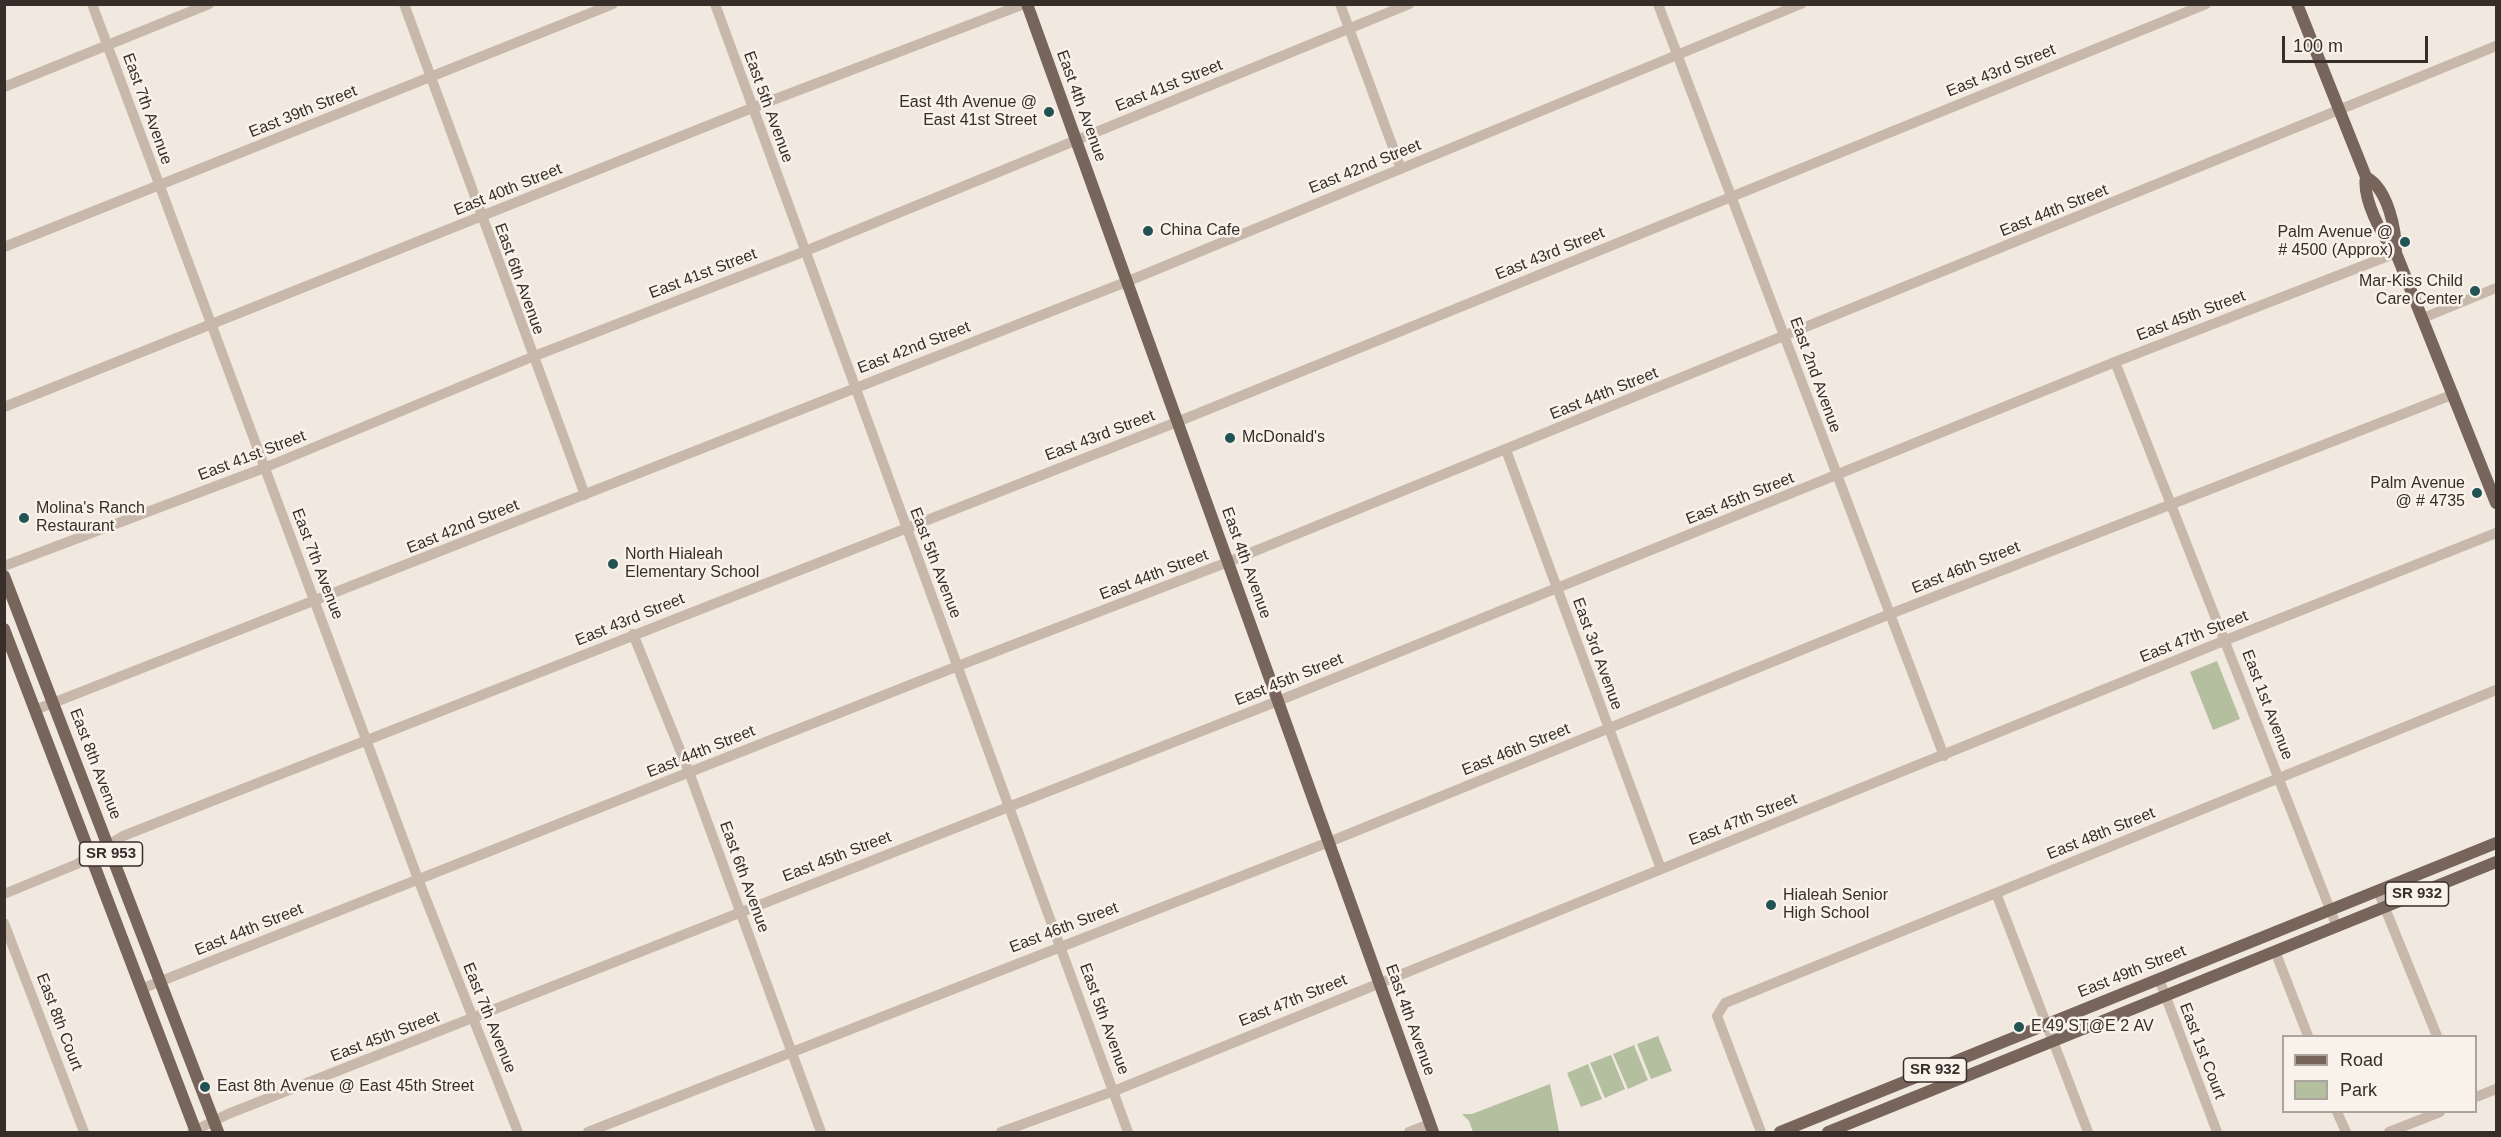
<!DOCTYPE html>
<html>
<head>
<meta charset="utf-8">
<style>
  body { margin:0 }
  #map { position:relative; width:2501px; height:1137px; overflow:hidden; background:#f1e8df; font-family:Helvetica,sans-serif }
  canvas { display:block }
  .frame { position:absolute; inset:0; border:6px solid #372e2a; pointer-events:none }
  .legend { position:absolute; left:2282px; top:1035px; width:195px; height:78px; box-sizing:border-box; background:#f9f2eb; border:2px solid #aba49e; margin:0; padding:8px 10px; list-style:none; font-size:18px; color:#372e2a }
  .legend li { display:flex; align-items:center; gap:12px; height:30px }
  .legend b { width:30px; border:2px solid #aba49e }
  .scale { position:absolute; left:2282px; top:36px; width:146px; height:27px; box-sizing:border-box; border:3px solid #372e2a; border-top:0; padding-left:8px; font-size:18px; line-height:21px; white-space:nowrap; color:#372e2a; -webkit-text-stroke:4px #f9f2eb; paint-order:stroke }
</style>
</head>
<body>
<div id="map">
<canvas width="2501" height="1137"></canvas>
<div class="frame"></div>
<ul class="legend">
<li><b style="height:8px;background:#77655c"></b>Road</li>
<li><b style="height:16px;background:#b4bfa0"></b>Park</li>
</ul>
<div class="scale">100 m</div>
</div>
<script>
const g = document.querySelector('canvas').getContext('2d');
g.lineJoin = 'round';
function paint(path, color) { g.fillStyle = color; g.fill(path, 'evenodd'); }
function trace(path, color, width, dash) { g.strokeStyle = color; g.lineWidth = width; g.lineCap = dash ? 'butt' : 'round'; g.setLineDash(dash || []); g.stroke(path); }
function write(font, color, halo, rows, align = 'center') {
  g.font = font + ' Helvetica,sans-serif'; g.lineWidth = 5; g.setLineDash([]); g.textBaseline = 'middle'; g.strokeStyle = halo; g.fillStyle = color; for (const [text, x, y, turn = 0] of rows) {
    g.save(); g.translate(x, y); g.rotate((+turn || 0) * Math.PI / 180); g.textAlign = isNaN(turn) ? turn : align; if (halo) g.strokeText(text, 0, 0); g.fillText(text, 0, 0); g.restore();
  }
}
const green = new Path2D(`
  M2217,661L2240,719L2213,730L2190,672Z
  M1658,1036L1672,1071L1651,1079L1637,1044Z
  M1634,1045L1648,1080L1628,1089L1613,1054Z
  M1611,1055L1625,1089L1605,1098L1590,1063Z
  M1588,1064L1602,1099L1581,1107L1567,1073Z
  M1550,1084L1559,1132H1473L1469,1121L1462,1114H1472Z`);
const minor = new Path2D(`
  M92,4L418,879L518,1132
  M404,4L585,495
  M715,4L1128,1132
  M1340,4L1401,169
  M1658,4L1944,756
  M4,87L209,4
  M4,247L613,4
  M2423,318L2496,288
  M2115,362L2337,927
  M4,407L752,108L1024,4
  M1506,450L1661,869
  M4,566L264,468L532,357L803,252L1409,4
  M633,634L689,772L821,1132
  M35,710L1126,282L1801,4
  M2378,891L2437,1036
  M1996,893L2088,1132
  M4,894L77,864L123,836L1177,422L2206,4
  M4,923L84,1132
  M2275,951L2308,1036
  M2159,979L2217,1132
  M141,989L958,666L1228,562L2496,46
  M2476,1097L2496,1089
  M2337,1112L2346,1132
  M192,1132L228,1114L1278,701L2115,362L2396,253
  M588,1132L1329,842L1890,614L2454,394
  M1001,1132L1114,1091L2226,640L2496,533
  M1409,1132L1430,1124
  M1761,1132L1717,1016L1725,1003L2496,690
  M2389,1132L2440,1112`);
const major = new Path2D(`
  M1027,4L1433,1132
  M2297,4L2366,177C2362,198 2382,237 2396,253L2496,503
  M2366,177C2388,189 2396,229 2396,253
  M4,576L218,1132
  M4,629L196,1132
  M1780,1132L2496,843
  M1828,1132L2496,862`);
const markers = [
  [1049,112,6,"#235255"],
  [1148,231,6,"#235255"],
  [2405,242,6,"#235255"],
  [2475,291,6,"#235255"],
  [1230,438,6,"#235255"],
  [2477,493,6,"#235255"],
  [24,518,6,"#235255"],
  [613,564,6,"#235255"],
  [1771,905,6,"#235255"],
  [2019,1027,6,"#235255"],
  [205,1087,6,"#235255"]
];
const shields = [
  [111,854,63],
  [2417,894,63],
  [1935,1070,63]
];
const shieldNames = [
  ["SR 953",111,854],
  ["SR 932",2417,894],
  ["SR 932",1935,1070]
];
const streetNames = [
  ["East 43rd Street",2001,71,-22],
  ["East 41st Street",1169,86,-22],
  ["East 4th Avenue",1081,106,70],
  ["East 5th Avenue",768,107,70],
  ["East 7th Avenue",147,109,70],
  ["East 39th Street",303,112,-22],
  ["East 42nd Street",1365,167,-22],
  ["East 40th Street",508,190,-22],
  ["East 44th Street",2054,211,-22],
  ["East 43rd Street",1550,254,-22],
  ["East 41st Street",703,274,-21],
  ["East 6th Avenue",519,279,70],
  ["East 45th Street",2191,316,-21],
  ["East 42nd Street",914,348,-21],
  ["East 2nd Avenue",1815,375,70],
  ["East 44th Street",1604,394,-22],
  ["East 43rd Street",1100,436,-21],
  ["East 41st Street",252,456,-21],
  ["East 45th Street",1740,499,-22],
  ["East 42nd Street",463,527,-22],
  ["East 5th Avenue",935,563,69],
  ["East 4th Avenue",1246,563,70],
  ["East 7th Avenue",317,564,69],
  ["East 46th Street",1966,568,-22],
  ["East 44th Street",1154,575,-21],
  ["East 43rd Street",630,620,-22],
  ["East 47th Street",2194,637,-22],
  ["East 3rd Avenue",1597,654,70],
  ["East 45th Street",1289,680,-22],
  ["East 1st Avenue",2267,705,69],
  ["East 46th Street",1516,750,-22],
  ["East 44th Street",701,752,-22],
  ["East 8th Avenue",95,764,69],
  ["East 47th Street",1743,820,-22],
  ["East 48th Street",2101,834,-22],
  ["East 45th Street",837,857,-21],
  ["East 6th Avenue",744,877,70],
  ["East 46th Street",1064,928,-21],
  ["East 44th Street",249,930,-22],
  ["East 49th Street",2132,972,-22],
  ["East 47th Street",1293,1001,-22],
  ["East 7th Avenue",489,1018,68],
  ["East 5th Avenue",1104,1019,70],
  ["East 4th Avenue",1410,1020,70],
  ["East 8th Court",59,1022,69],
  ["East 45th Street",385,1037,-21],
  ["East 1st Court",2202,1051,69]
];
const poiNames = [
  ["East 4th Avenue @",1037,103,"right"],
  ["East 41st Street",1037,121,"right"],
  ["China Cafe",1160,231],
  ["Palm Avenue @",2393,233,"right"],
  ["# 4500 (Approx)",2393,251,"right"],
  ["Mar-Kiss Child",2463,282,"right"],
  ["Care Center",2463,300,"right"],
  ["McDonald's",1242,438],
  ["Palm Avenue",2465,484,"right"],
  ["@ # 4735",2465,502,"right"],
  ["Molina's Ranch",36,509],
  ["Restaurant",36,527],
  ["North Hialeah",625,555],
  ["Elementary School",625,573],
  ["Hialeah Senior",1783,896],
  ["High School",1783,914],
  ["E 49 ST@E 2 AV",2031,1027],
  ["East 8th Avenue @ East 45th Street",217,1087]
];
paint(green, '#b4bfa0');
trace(minor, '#c8b8ab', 10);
trace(major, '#77655c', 12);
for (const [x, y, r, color] of markers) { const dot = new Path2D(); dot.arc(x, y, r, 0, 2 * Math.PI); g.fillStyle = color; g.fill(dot); trace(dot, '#f9f2eb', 2); }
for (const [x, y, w] of shields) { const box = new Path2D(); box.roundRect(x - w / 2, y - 12, w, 24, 4.5); g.fillStyle = '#f9f2eb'; g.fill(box); trace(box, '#372e2a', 1.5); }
write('bold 15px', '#372e2a', null, shieldNames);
write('16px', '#372e2a', '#f9f2eb', streetNames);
write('16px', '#372e2a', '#f9f2eb', poiNames, 'left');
</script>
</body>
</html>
